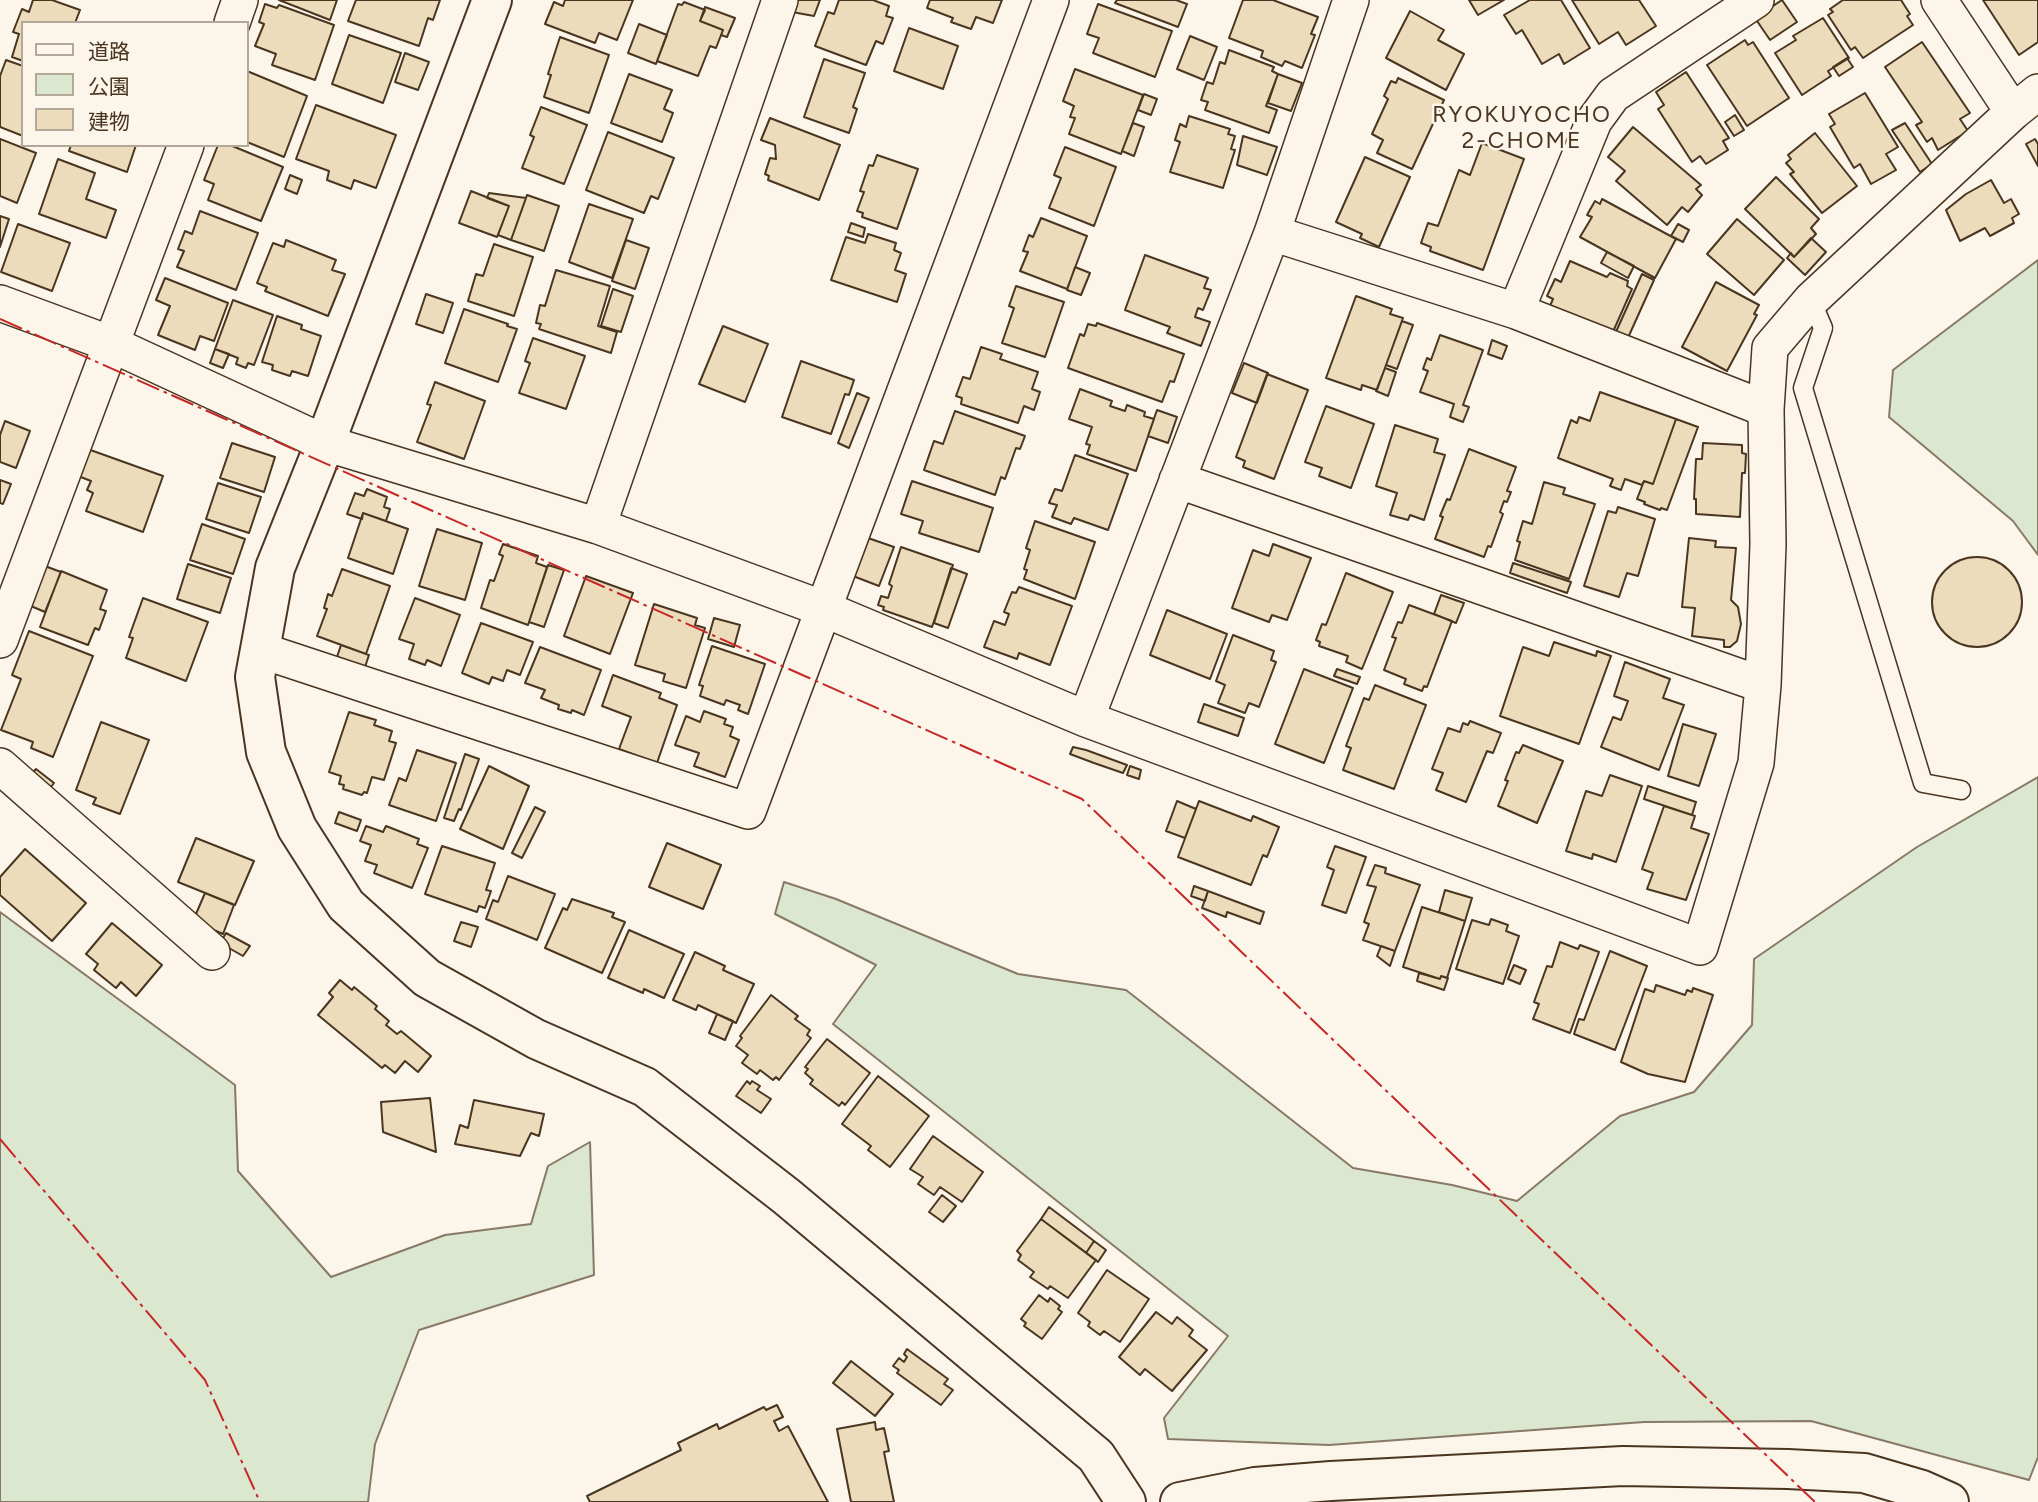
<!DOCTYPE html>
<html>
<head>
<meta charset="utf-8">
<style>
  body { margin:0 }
  #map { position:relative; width:2038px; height:1502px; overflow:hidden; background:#fbf6e9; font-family:Figtree,"Noto Sans JP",sans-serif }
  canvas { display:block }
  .legend { position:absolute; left:21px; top:21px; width:228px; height:126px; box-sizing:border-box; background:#fbf6e9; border:2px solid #b4a999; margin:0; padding:9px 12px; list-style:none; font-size:21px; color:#4a3520 }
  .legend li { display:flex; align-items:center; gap:14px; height:35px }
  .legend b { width:35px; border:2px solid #b4a999 }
</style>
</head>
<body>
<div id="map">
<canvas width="2038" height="1502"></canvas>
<ul class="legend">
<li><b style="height:9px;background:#fbf6e9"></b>道路</li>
<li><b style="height:19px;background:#dce7d0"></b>公園</li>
<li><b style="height:19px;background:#ecdcbc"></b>建物</li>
</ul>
</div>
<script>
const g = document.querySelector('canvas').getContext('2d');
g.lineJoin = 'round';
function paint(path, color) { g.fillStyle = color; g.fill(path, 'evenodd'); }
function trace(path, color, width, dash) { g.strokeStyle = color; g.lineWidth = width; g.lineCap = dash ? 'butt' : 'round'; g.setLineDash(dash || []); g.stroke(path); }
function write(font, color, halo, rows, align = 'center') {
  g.font = font + ' Figtree,sans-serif'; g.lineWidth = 5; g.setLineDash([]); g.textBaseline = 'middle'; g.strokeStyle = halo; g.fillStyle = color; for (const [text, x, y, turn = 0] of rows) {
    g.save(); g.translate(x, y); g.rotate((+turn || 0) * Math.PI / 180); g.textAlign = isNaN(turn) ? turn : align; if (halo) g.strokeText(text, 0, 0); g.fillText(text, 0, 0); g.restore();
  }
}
const green = new Path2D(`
  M2038,260V555L2013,521L1889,417L1893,370Z
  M2038,777V1457L2029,1480L1811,1421L1644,1422L1329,1445L1168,1439L1164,1418L1228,1336L833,1024L876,965L775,914L784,882L836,899L1018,974L1126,990L1353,1168L1452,1185L1517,1201L1620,1116L1694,1092L1752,1025L1754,959L1917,847Z
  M0,912L235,1085L238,1171L331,1277L445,1235L531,1224L548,1166L590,1142L594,1275L419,1330L375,1444L368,1502H0Z`);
const building = new Path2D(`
  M33,0H52L80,10L75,23H23V61L12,57L19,34L13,32L22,9L29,12Z
  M279,0H337L330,20Z
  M356,0H440L433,20L428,18L419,46L348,21Z
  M565,0H633L617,40L599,33L595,43L545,24L554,2L563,6Z
  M789,0H820L814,16L792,12Z
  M839,0H873L889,6L886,16L893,18L883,44L876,41L866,65L815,46L828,12L834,14Z
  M930,0H1002L993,23L976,17L971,29L951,22L953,18L927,8Z
  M1117,0H1176L1187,4L1178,27L1115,3Z
  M1243,0H1273L1318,17L1311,34L1315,35L1302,68L1285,61L1282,66L1261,57L1263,51L1229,38Z
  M1469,0H1504L1478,15Z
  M1530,0H1561L1590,48L1564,64L1559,54L1542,64L1522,30L1516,34L1504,15Z
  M1572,0H1639L1656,26L1626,45L1618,32L1599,44Z
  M1782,0L1797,22L1770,40L1755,18Z
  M1843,0H1901L1910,14L1907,16L1913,25L1863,58L1855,47L1851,50L1828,15L1833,12L1830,9Z
  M1983,0H2038V42L2019,55Z
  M684,2L705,10L700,21L723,30L716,48L710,46L698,76L657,61L678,4L682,5Z
  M265,4L277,8L279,5L334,25L315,80L272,65L276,54L255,46L264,24L259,22Z
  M1098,4L1172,31L1155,77L1093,53L1099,38L1087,34Z
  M705,7L735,18L727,37L721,35L723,30L700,21Z
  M1410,11L1444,30L1438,40L1464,54L1446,90L1386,58Z
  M1823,18L1849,58L1828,71L1831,76L1802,95L1775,53L1796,40L1793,36Z
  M639,24L667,35L656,64L628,53Z
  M909,28L958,46L943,89L894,71Z
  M349,35L401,53L383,103L332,84Z
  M1190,36L1217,47L1204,80L1177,69Z
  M560,37L609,55L589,113L544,97L551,75L548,74Z
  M1745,40L1748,45L1753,42L1789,98L1747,126L1707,65Z
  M1922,42L1970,113L1960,119L1968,131L1938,150L1932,138L1927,142L1916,125L1922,122L1885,67Z
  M1229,50L1274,67L1272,71L1278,74L1266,106L1277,110L1269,133L1205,110L1208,102L1201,100L1207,82L1213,84L1220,62L1225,64Z
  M405,53L429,62L418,90L395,82Z
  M1847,58L1853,67L1839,76L1833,67Z
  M824,59L865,73L853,107L857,109L849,133L804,117Z
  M6,60L23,66V136L0,127V76Z
  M1075,69L1143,95L1121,154L1069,134L1075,118L1070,117L1074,106L1063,101Z
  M247,71L307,96L284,157L247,142Z
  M1686,72L1729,138L1723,141L1728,150L1706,164L1700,156L1692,162L1658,109L1664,105L1656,92Z
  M629,74L672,90L664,109L673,113L662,142L611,123Z
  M1278,74L1302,83L1291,111L1268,103Z
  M1398,78L1444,100L1412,169L1377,153L1383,140L1372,134L1388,99L1384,96L1391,81L1396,83Z
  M1865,93L1898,147L1886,154L1896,170L1871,184L1860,164L1854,168L1830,127L1835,124L1829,114Z
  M1144,94L1157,99L1151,115L1138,110Z
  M316,105L396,135L376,188L354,180L351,189L327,180L329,171L296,159Z
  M541,107L587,125L564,184L522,168L534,137L530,135Z
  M1735,115L1744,130L1734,136L1725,122Z
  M1189,116L1230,129L1228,134L1235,136L1231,149L1235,150L1223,188L1170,172L1180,142L1175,140L1180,124L1186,127Z
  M770,118L840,145L819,200L768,180L769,176L765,174L770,158L776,159L775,145L761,140Z
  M1133,123L1144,127L1134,156L1122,151Z
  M1905,123L1932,164L1920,172L1892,130Z
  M1633,127L1701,185L1696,189L1702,195L1688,212L1682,207L1667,225L1616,181L1625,171L1608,157Z
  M608,132L674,158L658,199L651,196L644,213L586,190Z
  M1815,133L1857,186L1822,213L1790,174L1794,172L1786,163L1791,159L1788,155Z
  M1243,136L1277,147L1267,175L1237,165Z
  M0,139L36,153L17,203L0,196Z
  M2035,139L2038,144V166L2026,144Z
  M1482,143L1524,159L1483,270L1430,251L1431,247L1421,243L1428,223L1438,226L1459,170L1470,175Z
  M71,145H136L127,172L69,151Z
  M218,145H230L283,167L261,221L208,200L214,184L204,180Z
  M1065,147L1116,167L1094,226L1049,208L1061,178L1054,175Z
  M877,155L918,169L897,229L862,217L863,213L857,211L864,192L860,191L869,165L873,166Z
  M1365,157L1410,177L1379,247L1360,238L1362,234L1336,222Z
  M58,159L95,173L86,199L116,210L106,238L39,214Z
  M290,175L302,180L297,194L285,189Z
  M1776,177L1819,219L1811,228L1816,234L1794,257L1745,209Z
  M1991,180L2004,203L2011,199L2019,214L2012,218L2014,223L1990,236L1985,228L1960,241L1946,210L1966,194Z
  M471,191L509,206L497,237L459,223Z
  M489,193L526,198L511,240L498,235L509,206L487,198Z
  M527,195L559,206L544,251L511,240Z
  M1602,199L1676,239L1655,278L1580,237L1592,217L1587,215L1595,201L1600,204Z
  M589,204L633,219L612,278L569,262Z
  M200,211L258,233L236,290L177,267L184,251L178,249L185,231L192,234Z
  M0,216L9,219L0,247Z
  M1041,218L1087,236L1067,289L1020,271L1028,252L1023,251L1029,235L1033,237Z
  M1737,219L1784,260L1754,295L1707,254Z
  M851,223L865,228L863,237L848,232Z
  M18,224L70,243L52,291L1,272Z
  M1678,224L1689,230L1683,242L1671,236Z
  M868,234L896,243L894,250L901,253L895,270L906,274L897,302L831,280L846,237L865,243Z
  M1811,238L1826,252L1805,275L1787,258L1791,253L1794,257Z
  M286,240L336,260L332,270L345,274L328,316L265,291L267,287L257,283L273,243L284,247Z
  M626,240L649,248L635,289L612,281Z
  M494,244L533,257L514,316L468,301L476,274L483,276Z
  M1607,252L1634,266L1628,278L1601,263Z
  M1145,255L1208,278L1204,288L1211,290L1203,310L1198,308L1195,317L1210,322L1201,346L1167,333L1170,327L1125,310Z
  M1570,261L1607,277L1610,273L1628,281L1627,286L1632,289L1612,334L1550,306L1553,299L1547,296L1555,279L1561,282Z
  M1075,267L1090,273L1081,295L1067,290Z
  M556,270L610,286L598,326L617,332L611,353L539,329L541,324L536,323L540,305L545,306Z
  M1642,274L1654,280L1627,340L1615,334Z
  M165,278L228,303L214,341L200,336L195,350L158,335L170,306L156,300Z
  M1716,282L1759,305L1754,314L1757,315L1727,371L1682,347Z
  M1016,286L1064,302L1045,357L1002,343L1014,308L1009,306Z
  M613,289L633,296L621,332L601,326Z
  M426,294L453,303L443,333L416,324Z
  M1356,296L1392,309L1390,314L1403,318L1377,390L1362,385L1361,390L1326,378Z
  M233,300L273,315L254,365L248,363L246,368L236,364L238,358L215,349Z
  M464,309L508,324L507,326L517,329L498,382L445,363Z
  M277,316L302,325L301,329L321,336L308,376L292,371L290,376L272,370L273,365L262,362Z
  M1402,321L1413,325L1397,369L1386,365Z
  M1097,323L1184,354L1174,382L1170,381L1162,402L1068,368L1080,334L1084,336L1088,324L1096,326Z
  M723,326L768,344L745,402L699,384Z
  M1440,335L1483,350L1463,405L1469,407L1463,422L1450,417L1454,404L1420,392L1428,371L1423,369L1427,358L1431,360Z
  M533,338L585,356L566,409L519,393L530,363L525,361Z
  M1492,340L1507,346L1502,359L1488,354Z
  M981,347L1002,354L1000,359L1038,372L1032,389L1040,392L1034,410L1024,406L1018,423L961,404L962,398L956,396L963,377L970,379Z
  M215,349L229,354L223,368L210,363Z
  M801,361L854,380L849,395L845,394L831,434L782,417Z
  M1244,363L1268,373L1257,403L1232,393Z
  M1385,368L1396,372L1388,396L1376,391Z
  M1267,374L1308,390L1274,479L1243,467L1245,461L1236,457Z
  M435,382L485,401L464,459L417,442L431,405L427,404Z
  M1080,389L1112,401L1110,406L1125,411L1127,405L1145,412L1144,416L1154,419L1136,471L1087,454L1090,445L1086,444L1092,427L1069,419Z
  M1600,392L1676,419L1653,484L1644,481L1642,485L1625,479L1621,490L1610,486L1613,479L1558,458L1571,420L1577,423L1579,417L1590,421Z
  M857,393L869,398L849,448L838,443Z
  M1326,406L1374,424L1351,488L1319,476L1322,468L1305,462Z
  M1157,410L1177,417L1168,443L1148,436Z
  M955,411L1025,436L1020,449L1016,448L1005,479L1001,477L995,495L924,470L934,441L943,444Z
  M1676,419L1698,427L1667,510L1661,508L1660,510L1644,504L1645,502L1637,499L1644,481L1653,484Z
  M5,421L30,431L16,468L0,462V435Z
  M1395,425L1438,439L1434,452L1445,455L1424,520L1410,515L1408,520L1390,515L1397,493L1376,486Z
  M232,443L275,457L264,492L220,478Z
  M1703,443L1742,445V453L1746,454L1745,473H1742L1740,517L1696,514V499H1694L1696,459H1702Z
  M82,447L163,476L143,532L86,511L93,493L87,490L91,481L73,474Z
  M1469,449L1516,467L1507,491L1511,492L1507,502L1504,501L1500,512L1503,514L1491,547L1488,546L1484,557L1435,539L1443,517L1440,516L1447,499L1450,500Z
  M1075,455L1128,474L1108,530L1074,518L1071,524L1052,517L1057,505L1049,503L1055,489L1062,491Z
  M0,480L11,484L3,504L0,503Z
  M912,481L993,508L979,552L919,533L923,521L901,514Z
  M1544,482L1565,488L1563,494L1595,504L1569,579L1515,560L1520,542L1517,541L1523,521L1532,524Z
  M218,483L261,497L249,533L206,519Z
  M367,489L387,497L384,507L390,509L386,521L363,513L362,519L347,514L355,493L364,496Z
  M1618,507L1655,519L1638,576L1627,573L1619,597L1584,586L1608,511L1616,513Z
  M363,513L408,529L393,574L348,558Z
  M1035,521L1095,542L1075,599L1024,579L1027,570L1024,569L1030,550L1026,548Z
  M202,524L245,539L233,574L190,560Z
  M437,529L482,543L465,600L419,586Z
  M868,538L894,547L879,586L853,576Z
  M1689,538L1716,541L1715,547L1736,548L1731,600L1738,607L1741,624L1737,641L1730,647H1724V640L1692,636L1695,608L1682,607Z
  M503,544L538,556L536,563L547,567L528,625L481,608L490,580L494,581L503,556L499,554Z
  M1273,544L1311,558L1287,620L1272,615L1269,622L1232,608L1253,550L1269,556Z
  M901,547L953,565L932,627L883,610L884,607L878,605L881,596L888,598L892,586L889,584Z
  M1932 602a45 45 0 1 1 90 0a45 45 0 1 1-90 0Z
  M34,562L61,572L45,612L19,601Z
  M1513,563L1571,582L1567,593L1510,573Z
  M188,564L231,578L220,613L177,599Z
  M548,565L564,570L544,627L529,622Z
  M951,568L967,574L948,628L934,623Z
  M342,569L390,586L366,654L317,636L327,609L324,608L328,594L332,596Z
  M61,571L107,590L100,609L106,611L99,630L95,628L88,645L40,627Z
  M1346,573L1393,592L1362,669L1346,662L1348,656L1319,646L1320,642L1316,640L1322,624L1326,625Z
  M586,576L633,593L610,654L564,636Z
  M1019,587L1072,606L1050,665L1019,653L1017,659L984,647L994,621L1005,625L1009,614L1004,612L1012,592L1016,593Z
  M1441,595L1464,603L1456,623L1434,614Z
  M143,598L208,622L186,681L126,658L133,638L129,637Z
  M415,598L460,615L441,666L427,660L425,665L409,659L414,644L399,639Z
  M654,604L697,618L695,625L705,628L686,688L663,681L665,674L635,665Z
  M1409,605L1452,621L1427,687L1424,686L1422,691L1404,684L1406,679L1384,670L1396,638L1392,637L1398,622L1402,623Z
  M1167,610L1227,634L1210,679L1150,655Z
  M714,618L740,625L734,647L708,639Z
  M481,623L533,642L520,675L507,670L503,681L492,677L489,684L462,673Z
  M29,631L93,656L53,757L31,748L33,742L1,730L21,679L12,675Z
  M1233,635L1274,651L1271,660L1276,662L1259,707L1249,703L1245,713L1218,703L1225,685L1216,681Z
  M1554,642L1596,656L1597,651L1611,656L1579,744L1500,716L1523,647L1549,656Z
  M341,645L369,655L365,667L337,657Z
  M712,646L765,664L748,714L738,710L740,705L726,700L724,705L700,696L703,686L699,685Z
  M540,647L601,670L584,715L572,710L571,713L558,709L559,705L541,698L545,690L525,683Z
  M1625,662L1670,679L1663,698L1684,705L1659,770L1601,747L1613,717L1621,720L1628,701L1614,696Z
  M1304,669L1353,688L1324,763L1275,744Z
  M1337,669L1360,677L1357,684L1334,676Z
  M613,675L661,693L659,698L677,705L657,763L619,749L631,717L602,706Z
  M1375,685L1426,705L1394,789L1343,770L1351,748L1346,746L1364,698L1369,700Z
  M1204,704L1244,718L1238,736L1198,722Z
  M704,711L726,719L724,724L733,727L730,736L739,740L725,777L694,766L699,753L675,745L686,716L700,722Z
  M349,712L376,720L374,725L392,731L389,741L396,743L384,780L372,777L367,793L364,792L362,795L343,789L344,785L339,784L341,776L329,772Z
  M1470,721L1501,733L1493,753L1487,751L1466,802L1436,790L1443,773L1432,769L1448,728L1460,732L1463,723L1468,725Z
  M101,722L149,740L120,814L93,804L96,798L76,790Z
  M1683,724L1716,734L1699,786L1668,776Z
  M1523,745L1563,761L1537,823L1498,806L1508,781L1505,780L1516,752L1519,753Z
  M1073,747L1086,750L1127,765L1123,773L1094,763L1070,754Z
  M417,750L456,763L436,821L389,805L399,778L406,781Z
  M465,754L479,759L461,810L459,809L454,821L444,818Z
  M489,766L529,786L503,849L460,829Z
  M1130,766L1141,770L1139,779L1127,775Z
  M36,769L54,783L41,800L23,784Z
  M1610,775L1642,786L1616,862L1593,854L1592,859L1566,851L1586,791L1602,796Z
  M1648,786L1696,802L1692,815L1644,799Z
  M1177,801L1196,809L1185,838L1166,831Z
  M1199,801L1251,821L1253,816L1279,827L1267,857L1263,855L1251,885L1178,857Z
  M1664,806L1695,816L1691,828L1709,834L1686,900L1647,889L1653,873L1642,869Z
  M535,807L545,812L522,858L512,853Z
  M339,812L361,820L357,831L335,823Z
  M366,826L383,832L386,826L419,839L417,844L428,848L412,888L374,873L377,865L365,861L371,845L360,841Z
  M196,838L254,861L235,905L178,882Z
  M667,843L721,865L703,909L649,887Z
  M442,846L495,863L486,890L491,891L485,908L479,906L477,912L425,894Z
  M1335,846L1366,857L1346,913L1322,905L1334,870L1327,867Z
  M25,849L86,903L52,941L0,895V877Z
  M1375,865L1386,868L1385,873L1420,885L1395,951L1363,940L1369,924L1364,922L1376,887L1367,885Z
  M508,876L555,894L537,940L486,919L493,900L498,902Z
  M1194,886L1208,891L1205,901L1191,896Z
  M1445,890L1472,898L1465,921L1439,912Z
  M1208,891L1264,912L1260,924L1227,912L1226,917L1202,908Z
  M205,893L234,905L223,934L193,921Z
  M572,899L614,913L612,917L625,922L602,973L545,948L563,908L567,910Z
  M1422,907L1465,921L1447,978L1441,976L1440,979L1403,967Z
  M1491,919L1508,925L1506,931L1519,936L1503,984L1456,969L1472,920L1489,925Z
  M461,922L478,927L471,947L454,941Z
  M112,923L162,965L136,996L121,982L116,988L94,970L98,964L86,954Z
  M629,930L684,954L664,998L644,989L643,993L608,978Z
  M226,933L250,946L243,956L220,943Z
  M1560,942L1578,949L1580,945L1599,952L1570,1033L1533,1019L1539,1004L1534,1002L1547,966L1552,967Z
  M1381,946L1395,951L1390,966L1377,956Z
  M1610,951L1647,966L1615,1050L1574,1034L1579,1019L1584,1020Z
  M695,952L725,966L723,970L754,984L736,1023L698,1005L696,1010L673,1000Z
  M1514,965L1526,970L1520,984L1508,979Z
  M1419,973L1440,979L1441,976L1448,978L1444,990L1417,981Z
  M340,980L352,990L354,987L377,1006L375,1009L389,1021L386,1025L397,1034L401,1031L431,1056L418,1072L405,1061L395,1073L385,1065L382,1068L318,1015L333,997L329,993Z
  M1656,985L1685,995L1687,990L1692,992L1693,988L1713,995L1685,1082L1648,1074L1621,1062L1645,989L1654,992Z
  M771,995L798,1016L795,1019L810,1030L807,1035L811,1038L779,1080L776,1077L773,1080L760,1070L757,1074L742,1063L748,1055L736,1046L742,1038L740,1036Z
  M717,1014L733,1021L725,1040L709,1033Z
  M827,1039L870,1073L845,1105L842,1102L839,1106L810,1084L813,1080L805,1073L808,1069L805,1067Z
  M878,1076L929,1116L890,1167L868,1150L871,1146L842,1124Z
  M747,1081L750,1084L752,1081L760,1086L757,1090L771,1099L761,1113L736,1096Z
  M430,1098L436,1152L383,1132L381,1102Z
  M474,1100L544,1114L539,1136L531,1133L520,1156L455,1144L460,1125L468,1128Z
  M933,1136L983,1172L962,1202L940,1187L934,1195L918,1184L923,1177L910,1169Z
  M942,1195L956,1206L943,1222L929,1212Z
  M1049,1207L1094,1241L1086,1253L1041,1219Z
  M1041,1219L1096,1260L1068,1298L1050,1286L1048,1289L1030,1277L1034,1272L1018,1260L1021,1255L1017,1251Z
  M1094,1241L1106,1250L1098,1262L1086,1253Z
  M1107,1270L1149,1299L1120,1342L1104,1331L1100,1335L1088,1326L1090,1322L1078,1313Z
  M1039,1295L1048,1302L1050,1298L1060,1306L1058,1309L1062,1312L1042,1339L1024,1326L1026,1323L1021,1319Z
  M1156,1312L1172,1324L1177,1317L1193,1330L1189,1336L1207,1350L1172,1391L1145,1369L1140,1375L1119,1357Z
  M907,1349L948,1379L944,1384L953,1390L941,1405L897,1373L899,1370L893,1366L899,1358L904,1362L907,1357L904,1354Z
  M851,1361L893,1394L875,1416L833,1383Z
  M777,1405L783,1417L774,1421L779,1431L788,1426L828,1502H590L587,1496L681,1450L678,1443L717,1424L719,1429L764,1407L766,1410Z
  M875,1422L876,1430L884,1428L889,1451L884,1452L894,1502H851L837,1429Z`);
const service = new Path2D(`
  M1811,300L1823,328L1803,388L1923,783L1961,790`);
const minor = new Path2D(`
  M1939,0L2013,112
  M232,23L240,0
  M1272,233L1516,311L1766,409
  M0,303L111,344L325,443L598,526L824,609L1086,719L1700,947L1756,763L1763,685L1768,544L1766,409L1770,348L1811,300L2013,112L2038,92
  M1516,311L1594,121L1613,95L1756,0
  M1177,480L1763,685
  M598,526L780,0
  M0,640L186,145
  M260,650L748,811L1051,0
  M1086,719L1272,233L1351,0
  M0,766L212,952`);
const tertiary = new Path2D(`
  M492,0L325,443L275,568L255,677L266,752L297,828L346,905L427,978L536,1039L645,1087L786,1196L1096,1456L1126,1502
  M1180,1502L1255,1487L1331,1481L1623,1466L1788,1469L1864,1473L1922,1490L1949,1502`);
const power = new Path2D(`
  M0,319L1082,799L1815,1502
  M0,1139L205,1380L260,1502`);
const neighbourhoodNames = [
  ["RYOKUYOCHO",1522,115],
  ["2-CHOME",1522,141]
];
paint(green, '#dce7d0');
trace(green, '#887966', 2);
paint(building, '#ecdcbc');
trace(building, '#4a3520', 2);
trace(service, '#4a3520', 21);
trace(minor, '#4a3520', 38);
trace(tertiary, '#4a3520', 42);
trace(service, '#fbf6e9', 18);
trace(minor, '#fbf6e9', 35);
trace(tertiary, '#fbf6e9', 38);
trace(power, '#c62828', 2, [24, 5, 3.5, 5]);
g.letterSpacing = '2px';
write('23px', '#4a3520', '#fbf6e9', neighbourhoodNames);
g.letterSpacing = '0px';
</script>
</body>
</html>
